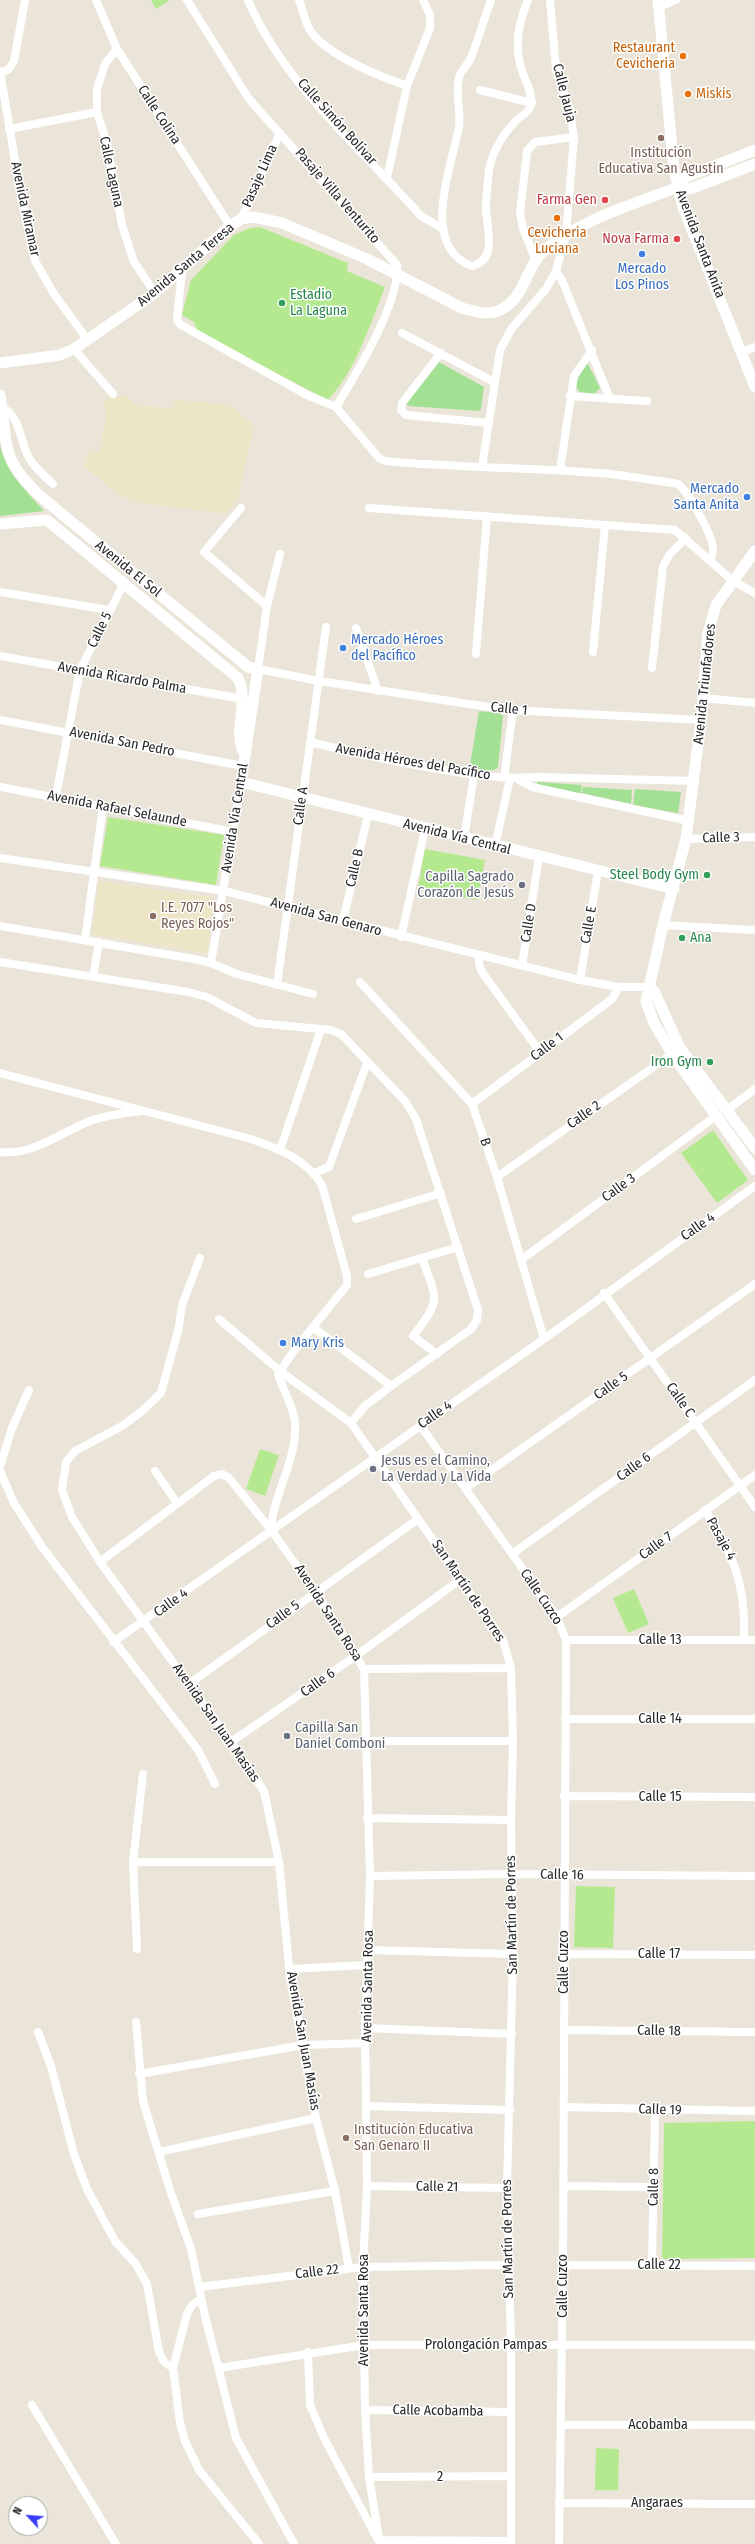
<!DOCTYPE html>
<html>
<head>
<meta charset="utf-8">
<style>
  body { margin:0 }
  #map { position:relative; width:755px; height:2544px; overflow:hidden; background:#eae5d8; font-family:"Fira Sans Condensed",sans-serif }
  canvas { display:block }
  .north { position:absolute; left:8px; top:2496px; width:40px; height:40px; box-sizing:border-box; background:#fff; border:1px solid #a9a9a9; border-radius:50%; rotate:296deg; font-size:11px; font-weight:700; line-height:16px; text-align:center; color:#272727 }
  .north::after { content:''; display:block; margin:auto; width:14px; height:18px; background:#373df8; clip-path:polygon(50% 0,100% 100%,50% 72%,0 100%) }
</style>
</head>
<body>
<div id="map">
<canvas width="755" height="2544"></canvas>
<div class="north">N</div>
</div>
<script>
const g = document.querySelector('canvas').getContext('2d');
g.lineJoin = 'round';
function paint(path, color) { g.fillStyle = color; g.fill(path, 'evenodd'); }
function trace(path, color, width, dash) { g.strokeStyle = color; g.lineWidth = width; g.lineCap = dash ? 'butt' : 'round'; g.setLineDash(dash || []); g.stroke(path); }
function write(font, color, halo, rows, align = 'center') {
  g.font = font + ' "Fira Sans Condensed",sans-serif'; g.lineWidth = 3; g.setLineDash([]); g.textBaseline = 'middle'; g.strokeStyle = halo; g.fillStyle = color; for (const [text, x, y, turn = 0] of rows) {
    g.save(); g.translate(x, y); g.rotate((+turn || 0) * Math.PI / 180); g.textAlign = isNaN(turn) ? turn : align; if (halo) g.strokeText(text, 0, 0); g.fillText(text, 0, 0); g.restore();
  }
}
const education = new Path2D(`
  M125,394L131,402L141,406L172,408L174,400L225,404L236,409L254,425L238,498L227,514L133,502L111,489L84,466L90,451H100L106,416L104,400Z
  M99,881L214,898L207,954L92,934Z`);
const green = new Path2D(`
  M437,361L484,387L481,409L479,411L409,406L406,404Z
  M587,362L600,388L594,394L580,392L576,387L577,379Z
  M0,445C5,472 26,490 44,511L0,516Z
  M479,711L500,713L503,716L498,767L494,770L469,771Z
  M537,782L582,785L581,794L537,784Z
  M583,787L632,790L631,804L582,793Z
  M635,789L681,792L678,813L633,805Z`);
const pitch = new Path2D(`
  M151,0H170L156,9Z
  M260,227L348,263L347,271L385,287C370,325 356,370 328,400L198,332L194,322L182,315L191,280L234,235L250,228Z
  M108,817L224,835L216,885L100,866Z
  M425,849L485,860L477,900L418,889Z
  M713,1130L748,1180L717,1203L681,1153Z
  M260,1449L279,1455L265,1496L246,1489Z
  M634,1589L649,1624L628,1633L613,1598Z
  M576,1886L615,1887L613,1948L574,1947Z
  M755,2121V2258L664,2259L662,2257L664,2123Z
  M596,2448L619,2449L618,2490H595Z`);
const street = new Path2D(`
  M96,0L117,49L230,226
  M187,0L249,99L397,265C400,303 356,374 336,407
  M248,0C283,83 362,150 421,216L443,229
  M299,0C303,10 305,23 311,32C329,56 379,76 407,86
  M491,0C484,20 478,40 470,60C467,66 460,71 459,78C455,94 461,109 459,126C453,164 418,246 472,266C500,259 485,225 486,205C486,194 488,182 489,171C491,155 502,135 514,123C519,116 531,113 531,103C533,92 524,79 521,68C514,44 519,22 528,0
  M659,7L676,0
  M117,49L105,64L97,89V112L107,144L122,225L134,262L155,293
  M0,71L22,202L35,261L54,294L87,339
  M1,74L9,69L14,61L25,0
  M480,90L532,103
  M9,129L97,112
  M387,178L407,86L430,28V15L423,0
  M241,219L280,133
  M536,261L523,229L520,213L527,151L535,142L574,137
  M182,270L177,320L181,325L307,395L336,407L379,458L385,461C456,468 527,467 599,473C625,475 651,480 678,484C688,491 715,539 713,551C713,554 711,557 710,560
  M556,271L562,280L610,399
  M402,333L494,382
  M74,349L113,394
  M742,352L755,347
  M441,353L402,403L401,410L406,415L489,423
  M570,396L647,401
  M2,408C20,415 20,441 28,456C34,468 44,475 53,484
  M482,467L500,350L512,328L546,289L556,271L566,234L574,137L570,111L556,70L550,0
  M560,470L574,376L592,350
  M241,508L204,552L267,606
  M369,508L675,530L733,581L755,593
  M280,554L267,606L258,669L319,681L508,710L701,720
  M0,592L109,610
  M356,628L378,691
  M593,652L605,525
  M476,654L487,516
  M0,656L243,699
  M652,668L663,566L670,554L686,538
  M703,698L755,703
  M0,720L243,766
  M310,742C351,752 391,761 433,768C467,774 501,780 536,777L695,781
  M504,778L513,710
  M517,779L532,787L689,821
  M0,787L234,832
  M56,796L80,670L124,583
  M464,838L474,775
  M686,839L755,837
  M495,846L510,778
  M0,858L224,891L580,980L619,987H648
  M343,920L368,815
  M663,925L755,930
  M0,926L194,959L211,963L237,974L313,994
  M401,937L425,829
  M85,940L103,806
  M479,956V964L482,972L540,1052
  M0,962L188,992L207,997L256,1023L331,1030L341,1034L405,1101L416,1119L478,1310L477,1320L471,1329L391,1386L365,1406L351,1423
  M211,963L241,782
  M522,966L539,857
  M93,977L99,942
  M580,980L598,871
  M360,982L472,1104L497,1177L544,1339
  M277,985L326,627
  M0,1073L251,1139C279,1149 306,1159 322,1185L347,1276V1285L296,1348L278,1374C283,1391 294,1406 295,1424C297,1461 273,1494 271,1530
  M472,1104L612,999L619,987
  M727,1110L755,1089
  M280,1150L321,1029
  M0,1152C33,1156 61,1132 90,1121C107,1115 124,1113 142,1111
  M315,1173L329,1167L367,1063
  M497,1177L672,1054
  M356,1219L441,1193
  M200,1258L182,1305L179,1327L161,1393L141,1412L122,1426L75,1451L66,1462L62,1490L72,1517L100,1562L231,1742L264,1791L279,1862L290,1977L316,2118L335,2191L349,2268
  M422,1258C437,1300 442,1299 413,1336L437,1354
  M521,1260L716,1116
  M368,1274L458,1247
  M604,1293L755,1507
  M219,1319L280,1371L351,1423L503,1640L511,1668L513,1741L511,1820L513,1954L507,2188L511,2345V2544
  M313,1327L391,1386
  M420,1425L557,1617L566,1640L563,2265L559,2544
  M0,1467L12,1428L29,1390
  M0,1471L14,1503L42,1547L198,1750L215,1784
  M155,1471L177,1503
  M466,1488L755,1284
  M705,1510C734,1556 746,1584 744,1640
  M512,1554L755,1380
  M100,1562L214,1476L222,1474L229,1478L271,1530L315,1591L364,1669L370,1876L365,2028L367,2186L363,2267L365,2410L369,2477L380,2544
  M557,1617L755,1475
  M566,1640H755
  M113,1642L544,1339L755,1186
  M364,1669L511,1668
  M189,1684L418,1519
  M565,1719H755
  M367,1741H513
  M231,1742L357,1655L461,1579
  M564,1796L755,1797
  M367,1818L511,1820
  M133,1862H279
  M370,1876L512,1874L755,1876
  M137,1949L133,1862L143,1774
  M369,1950L513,1954
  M563,1954L755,1955
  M290,1969L367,1965
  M136,2022L143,2101L169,2187L191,2249L205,2316L236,2438L294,2544
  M365,2028L512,2034
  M564,2030L755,2032
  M38,2032L51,2066L74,2154L87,2189L115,2241L135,2263L147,2284L159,2352L164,2362L173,2368
  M139,2074L303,2045L366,2043
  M367,2106L510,2110
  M564,2107L755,2111
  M159,2152L316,2118
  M367,2186L507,2188
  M564,2186L654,2187
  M198,2214L335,2191
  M563,2265L755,2266
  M652,2265L655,2110
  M199,2287L363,2267L507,2265
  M201,2299L192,2305L187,2314L173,2368L180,2423L185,2441L199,2470L259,2544
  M308,2352L310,2405L325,2440L378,2540L511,2541
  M219,2368L364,2345H755
  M32,2405L116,2544
  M365,2410L511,2412
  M562,2425H755
  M369,2477L511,2476
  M559,2503L755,2504`);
const secondary = new Path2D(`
  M658,0L674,170L683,207L755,387
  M678,187L690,189L755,164
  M0,363L60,355L74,349L155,293L230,226L241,219L254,217L282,223L367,259L462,308C473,311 487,316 498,311C526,300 525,265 546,249C584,218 632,205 678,187L686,177L755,150
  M0,395C8,446 0,458 40,496L248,667L258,669L241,782L674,889
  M0,524L47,520L238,678C250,702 232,731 244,753
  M755,551L716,605L708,633L701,720L686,839L663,925L646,1001L654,1023L672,1054L755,1170
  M648,987L654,991L680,1048L755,1148`);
const markers = [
  [683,56,4,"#e8710a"],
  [688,94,4,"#e8710a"],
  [661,138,4,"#8d6e63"],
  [605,200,4,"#e0444e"],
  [557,218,4,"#e8710a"],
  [677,239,4,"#e0444e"],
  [642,254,4,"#3f7fe0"],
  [282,303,4,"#2e9e5b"],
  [747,497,4,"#3f7fe0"],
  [343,648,4,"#3f7fe0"],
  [707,875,4,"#2e9e5b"],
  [522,885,4,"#6b7280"],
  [153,916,4,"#8d6e63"],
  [682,938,4,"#2e9e5b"],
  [710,1062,4,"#2e9e5b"],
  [283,1343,4,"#3f7fe0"],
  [373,1469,4,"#6b7280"],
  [287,1736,4,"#6b7280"],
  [346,2138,4,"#8d6e63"]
];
const foodNames = [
  ["Restaurant",675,48],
  ["Cevicheria",675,64],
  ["Miskis",696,94,"left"],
  ["Cevicheria",557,233,"center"],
  ["Luciana",557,249,"center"]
];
const streetNames = [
  ["Calle Jauja",564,93,76],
  ["Calle Colina",159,115,57],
  ["Calle Simón Bolívar",337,122,48],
  ["Calle Laguna",111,172,78],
  ["Pasaje Lima",260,176,-66],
  ["Pasaje Villa Venturito",337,196,49],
  ["Avenida Miramar",25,209,78],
  ["Avenida Santa Anita",700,244,69],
  ["Avenida Santa Teresa",186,265,-40],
  ["Avenida El Sol",128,569,39],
  ["Calle 5",100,630,-64],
  ["Avenida Ricardo Palma",122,678,10],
  ["Avenida Triunfadores",705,684,-84],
  ["Calle 1",509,709,6],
  ["Avenida San Pedro",122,742,11],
  ["Avenida Héroes del Pacífico",413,762,10],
  ["Calle A",301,806,-82],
  ["Avenida Rafael Selaunde",117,809,11],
  ["Avenida Via Central",235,818,-81],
  ["Avenida Vía Central",457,837,14],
  ["Calle 3",721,838,-2],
  ["Calle B",355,868,-77],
  ["Avenida San Genaro",326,917,15],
  ["Calle D",529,923,-81],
  ["Calle E",589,925,-80],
  ["Calle 1",547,1047,-37],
  ["Calle 2",584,1115,-35],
  ["B",485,1142,71],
  ["Calle 3",619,1188,-36],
  ["Calle 4",698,1227,-35],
  ["Calle 5",611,1386,-35],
  ["Calle C",680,1400,55],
  ["Calle 4",435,1415,-35],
  ["Calle 6",634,1467,-36],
  ["Pasaje 4",721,1539,61],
  ["Calle 7",656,1546,-36],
  ["San Martín de Porres",468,1591,56],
  ["Calle Cuzco",541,1597,56],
  ["Calle 4",171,1603,-36],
  ["Avenida Santa Rosa",328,1613,57],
  ["Calle 5",283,1615,-36],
  ["Calle 13",660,1640],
  ["Calle 6",318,1683,-35],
  ["Calle 14",660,1719],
  ["Avenida San Juan Masías",216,1723,55],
  ["Calle 15",660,1797],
  ["Calle 16",562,1875,1],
  ["San Martín de Porres",512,1915,-91],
  ["Calle 17",659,1954],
  ["Calle Cuzco",564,1962,-90],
  ["Avenida Santa Rosa",368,1986,-89],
  ["Calle 18",659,2031,1],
  ["Avenida San Juan Masías",303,2041,80],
  ["Calle 19",660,2110,2],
  ["Calle 21",437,2187,1],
  ["Calle 8",654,2187,-89],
  ["San Martín de Porres",508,2239,-91],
  ["Calle 22",659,2265],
  ["Calle 22",317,2272,-7],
  ["Calle Cuzco",563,2286,-90],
  ["Avenida Santa Rosa",364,2310,-90],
  ["Prolongación Pampas",486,2345],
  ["Calle Acobamba",438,2411,1],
  ["Acobamba",658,2425],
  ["2",440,2477],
  ["Angaraes",657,2503]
];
const educationNames = [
  ["Institución",661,153,"center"],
  ["Educativa San Agustin",661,169,"center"],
  ["I.E. 7077 \"Los",161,908],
  ["Reyes Rojos\"",161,924],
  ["Institución Educativa",354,2130],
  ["San Genaro II",354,2146]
];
const healthNames = [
  ["Farma Gen",597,200],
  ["Nova Farma",669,239]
];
const shopNames = [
  ["Mercado",642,269,"center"],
  ["Los Pinos",642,285,"center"],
  ["Mercado",739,489,"right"],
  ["Santa Anita",739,505,"right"],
  ["Mercado Héroes",351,640],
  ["del Pacífico",351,656],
  ["Mary Kris",291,1343]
];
const leisureNames = [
  ["Estadio",290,295],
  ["La Laguna",290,311],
  ["Steel Body Gym",699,875,"right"],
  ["Ana",690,938],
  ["Iron Gym",702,1062,"right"]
];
const worshipNames = [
  ["Capilla Sagrado",514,877,"right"],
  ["Corazón de Jesús",514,893,"right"],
  ["Jesus es el Camino,",381,1461],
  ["La Verdad y La Vida",381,1477],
  ["Capilla San",295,1728],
  ["Daniel Comboni",295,1744]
];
paint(education, '#ece6c7');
paint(green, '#a2e194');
paint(pitch, '#b5e98f');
trace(street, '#fff', 8);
trace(secondary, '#fff', 11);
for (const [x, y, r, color] of markers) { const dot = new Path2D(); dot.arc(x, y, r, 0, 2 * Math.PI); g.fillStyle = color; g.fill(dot); trace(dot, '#fff', 1.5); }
write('14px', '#c56008', '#fff', foodNames, 'right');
write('14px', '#272727', '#fff', streetNames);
write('14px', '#785e54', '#fff', educationNames, 'left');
write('14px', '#be3a42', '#fff', healthNames, 'right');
write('14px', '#366cbe', '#fff', shopNames, 'left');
write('14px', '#27864d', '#fff', leisureNames, 'left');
write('14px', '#5b616d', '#fff', worshipNames, 'left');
</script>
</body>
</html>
